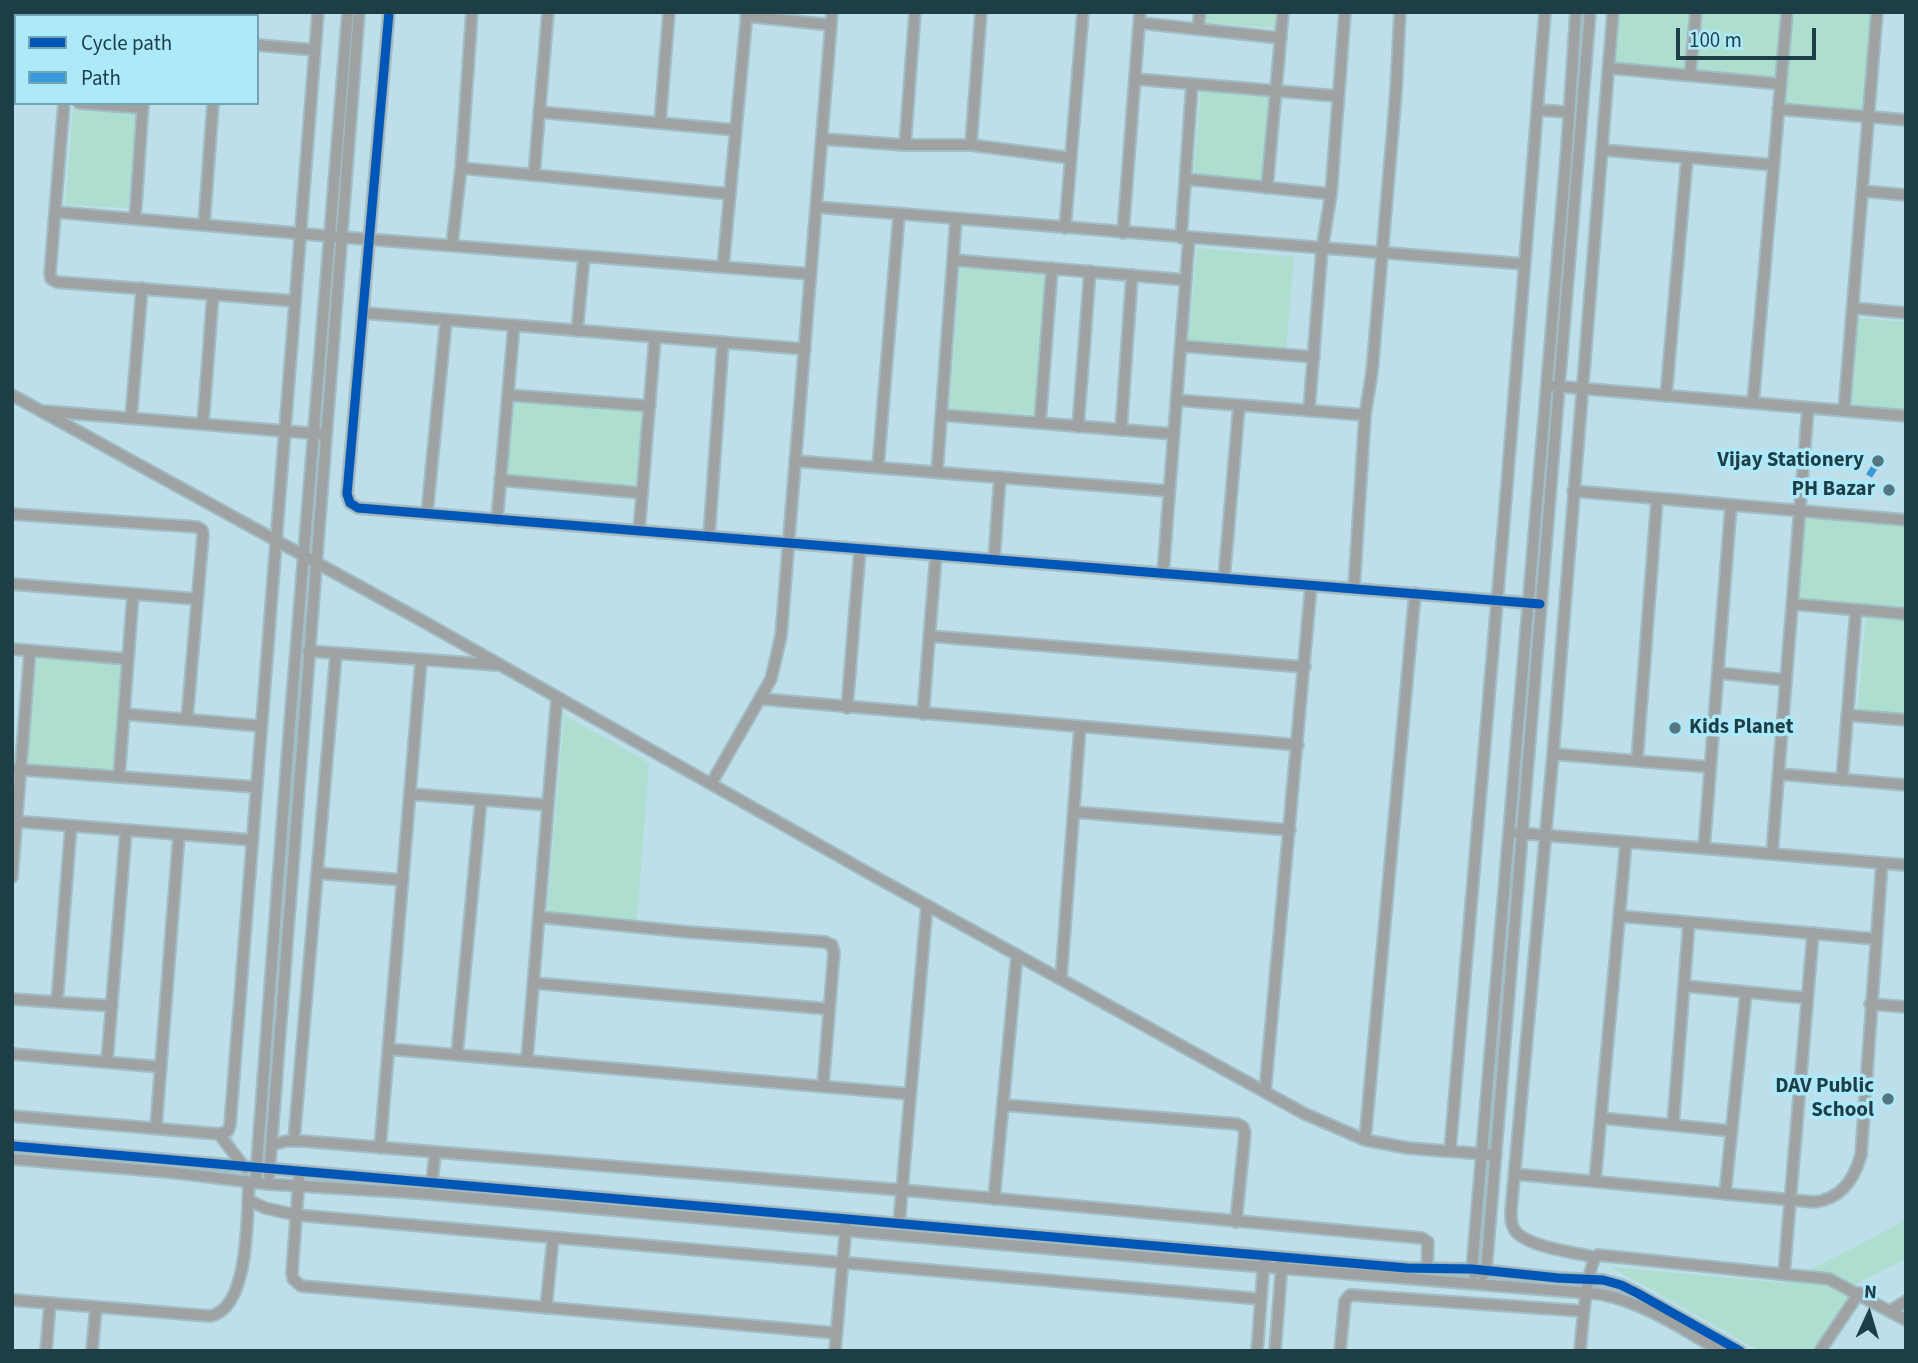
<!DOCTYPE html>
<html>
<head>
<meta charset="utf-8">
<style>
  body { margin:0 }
  #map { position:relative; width:1918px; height:1363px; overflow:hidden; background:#bedfe9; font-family:"Source Sans 3",sans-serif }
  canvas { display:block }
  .frame { position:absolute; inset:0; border:14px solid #1d3e47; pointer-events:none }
  .legend { position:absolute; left:14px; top:14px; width:245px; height:91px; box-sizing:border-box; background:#ace9fb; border:2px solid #73a5b3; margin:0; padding:9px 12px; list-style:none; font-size:21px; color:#1d3e47 }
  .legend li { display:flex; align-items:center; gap:14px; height:35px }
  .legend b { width:35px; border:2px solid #73a5b3 }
  .north { position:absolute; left:1834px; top:1279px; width:70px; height:70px; -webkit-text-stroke:5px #ace9fb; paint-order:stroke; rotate:4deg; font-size:19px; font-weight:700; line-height:28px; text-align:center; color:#1d3e47 }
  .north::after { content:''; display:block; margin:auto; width:24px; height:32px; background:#1d3e47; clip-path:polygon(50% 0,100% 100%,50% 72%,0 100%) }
  .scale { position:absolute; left:1676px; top:28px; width:140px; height:32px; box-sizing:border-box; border:4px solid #1d3e47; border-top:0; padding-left:9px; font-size:21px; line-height:24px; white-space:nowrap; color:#1d3e47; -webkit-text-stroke:5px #ace9fb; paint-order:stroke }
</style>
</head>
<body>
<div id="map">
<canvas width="1918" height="1363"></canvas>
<div class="frame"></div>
<ul class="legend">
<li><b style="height:9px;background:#0057b8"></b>Cycle path</li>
<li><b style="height:9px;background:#3a99db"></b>Path</li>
</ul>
<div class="north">N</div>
<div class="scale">100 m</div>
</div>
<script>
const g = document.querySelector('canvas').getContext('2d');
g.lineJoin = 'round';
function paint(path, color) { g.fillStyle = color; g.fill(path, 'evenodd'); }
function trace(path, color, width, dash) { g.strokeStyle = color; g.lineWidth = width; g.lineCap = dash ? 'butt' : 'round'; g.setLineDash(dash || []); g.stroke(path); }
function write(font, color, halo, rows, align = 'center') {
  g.font = font + ' "Source Sans 3",sans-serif'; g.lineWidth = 7; g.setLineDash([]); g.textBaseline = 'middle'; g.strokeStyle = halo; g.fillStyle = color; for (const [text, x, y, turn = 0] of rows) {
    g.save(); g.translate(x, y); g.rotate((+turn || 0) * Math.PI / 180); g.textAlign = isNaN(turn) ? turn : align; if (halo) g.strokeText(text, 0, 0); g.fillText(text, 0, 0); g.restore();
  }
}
const green = new Path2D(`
  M1206,12H1276L1275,28L1205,23Z
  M1613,12H1877L1869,117L1778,109L1781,84L1609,68Z
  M1201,89L1269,96L1261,180L1193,174Z
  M73,108L136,113L128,208L65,205Z
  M1197,248L1294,257L1286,350L1188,341Z
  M960,268L1045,275L1034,415L949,409Z
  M1858,318L1906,322V410L1852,406Z
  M514,401L642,412L636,485L508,475Z
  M1804,518L1906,527V610L1798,600Z
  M1866,615L1906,618V716L1857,712Z
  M37,658L123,665L113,770L27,763Z
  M564,715L649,763L637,920L547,911Z
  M1906,1216V1259L1858,1283L1814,1347L1813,1351H1760L1611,1267L1785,1283L1897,1225Z`);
const minor = new Path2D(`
  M389,12L347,494L350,503L358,508L1540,604
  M66,16L67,12
  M220,16V12
  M746,16L831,25
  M12,23L16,24
  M1140,23L1281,38
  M1198,29L1200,12
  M257,45L315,50
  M1609,68L1781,84
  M1690,75L1696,12
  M1135,79L1337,96
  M12,98H16
  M64,103L50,273L51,279L57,282L295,301
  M79,103L143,108
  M1778,109L1906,120
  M1537,110L1569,112
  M539,112L736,130
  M660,123L669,12
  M822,139L905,145H971L1071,158
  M905,145L915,12
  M971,145L981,12
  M1603,150L1774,165
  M461,168L730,194
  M534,175L548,12
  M1186,179L1331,194
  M1267,188L1283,12
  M1863,191L1906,195
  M816,207L1524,264
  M55,212L340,237L811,274
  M135,219L143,103
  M204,225L213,103
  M1065,228L1083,12
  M1123,233L1140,12
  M1181,238L1192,85
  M452,245L461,168L472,12
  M953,260L1186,280
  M723,267L747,12
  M1853,308L1906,313
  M364,313L805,349
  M577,331L584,257
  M1181,346L1314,357
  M1553,386L1906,416
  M12,395L426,623L872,875L1303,1113L1365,1140L1408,1148L1496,1155
  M508,395L650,406
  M1666,396L1687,158
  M1176,400L1365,415
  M1753,403L1787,12
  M44,411L321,434
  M1309,411L1322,249L1331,194L1345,12
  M1844,411L1877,12
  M941,415L1174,434
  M131,418L142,288
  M1040,423L1052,268
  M203,424L213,294
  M1078,427L1090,271
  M1121,430L1132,275
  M795,461L1169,491
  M878,467L899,214
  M937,472L956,219
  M500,480L642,493
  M1573,491L1906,520
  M12,514L197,527L202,530L203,535L187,719
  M427,514L446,320
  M497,520L514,325
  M639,531L655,337
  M709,537L723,342
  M994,560L1000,477
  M1163,574L1189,238
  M1224,579L1239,406
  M12,584L197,599
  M1354,588L1365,415L1372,372L1396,92L1400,12
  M1792,604L1906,614
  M929,636L1305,667
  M12,649L128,659
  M308,651L497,665
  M1718,673L1786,680
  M761,699L1298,745
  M847,708L860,549
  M124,714L261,726
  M923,714L936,555
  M1847,715L1906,720
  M1553,754L1710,767
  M1637,761L1657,499
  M12,769L256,787
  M1779,774L1906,785
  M119,777L133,594
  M1842,780L1856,610
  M711,784L771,679L781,636L832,12
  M410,794L548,805
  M1074,812L1290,830
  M12,821L252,840
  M1518,833L1906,865
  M1704,848L1731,505
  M1772,854L1808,408
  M317,873L403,880
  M12,877L30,651
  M1619,916L1876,939
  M539,917L687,932L825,942L832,945L834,953L823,1086
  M1061,979L1080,727
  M533,983L829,1009
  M1685,986L1807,998
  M12,999L112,1006
  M57,1002L71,826
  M1870,1004L1906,1007
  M388,1049L910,1094
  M12,1054L161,1067
  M457,1054L481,800
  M527,1059L557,697
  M107,1062L126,830
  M1265,1092L1311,586
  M1003,1105L1237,1124L1243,1127L1245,1133L1236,1222
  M12,1116L219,1134L228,1131L230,1125L318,12
  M1601,1118L1732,1131
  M1673,1125L1689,922
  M156,1127L179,834
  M219,1134L245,1168
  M294,1140L336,654
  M1365,1140L1415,593
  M271,1145L287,1141H302L902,1190L1422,1238L1428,1242L1427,1268
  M12,1146L1407,1268L1472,1269L1558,1278L1603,1280L1621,1285L1637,1293L1740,1351
  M380,1148L421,661
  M1450,1151L1506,497L1545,12
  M12,1159L168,1172L268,1184L418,1193L1180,1260L1600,1294C1643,1302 1683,1329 1720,1351
  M1514,1174L1814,1202C1841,1199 1854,1180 1861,1155L1882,863
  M269,1175L359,12
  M256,1176L287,761L348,12
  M299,1179L292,1273L293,1279L301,1286L836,1333
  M1595,1181L1626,842
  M432,1184L435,1152
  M1725,1194L1746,992
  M994,1199L1017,955
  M248,1200L265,1208L296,1215L1261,1299
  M899,1224L927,905
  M1594,1257C1573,1252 1533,1248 1517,1233C1511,1227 1511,1219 1511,1211L1553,754L1613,12
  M1474,1274L1472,1269L1567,147L1576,12
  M1784,1274L1813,933
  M1483,1275L1486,1271L1590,12
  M12,1300L210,1316C250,1309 247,1213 249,1182
  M546,1308L553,1238
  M1890,1311L1906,1301
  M46,1351L50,1303
  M92,1351L96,1307
  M835,1351L846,1225
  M1257,1351L1264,1259
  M1275,1351L1282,1262
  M1340,1351L1345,1301L1350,1295L1583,1311
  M1580,1351C1582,1333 1586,1264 1598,1255L1829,1279L1906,1320
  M1820,1351L1859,1293`);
const quiet = new Path2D(`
  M1869,476L1874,468`);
const cycleway = new Path2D(`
  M389,12L347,494L350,503L358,508L1540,604
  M12,1146L1407,1268L1472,1269L1558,1278L1603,1280L1621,1285L1637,1293L1740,1351`);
const markers = [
  [1878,461,7,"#557680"],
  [1889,490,7,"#557680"],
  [1675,728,7,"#557680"],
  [1888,1099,7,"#557680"]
];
const poiNames = [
  ["Vijay Stationery",1864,461],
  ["PH Bazar",1875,490],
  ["Kids Planet",1689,728,"left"],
  ["DAV Public",1874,1087],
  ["School",1874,1111]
];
paint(green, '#aedecf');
trace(minor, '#a1bdc5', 14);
trace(minor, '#9fa2a2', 10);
trace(quiet, '#3a99db', 7, [14, 7]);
trace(cycleway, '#0057b8', 9);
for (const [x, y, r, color] of markers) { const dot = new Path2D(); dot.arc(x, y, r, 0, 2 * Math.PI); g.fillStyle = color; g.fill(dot); trace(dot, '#ace9fb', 2.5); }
write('bold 21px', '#1d3e47', '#ace9fb', poiNames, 'right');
</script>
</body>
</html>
